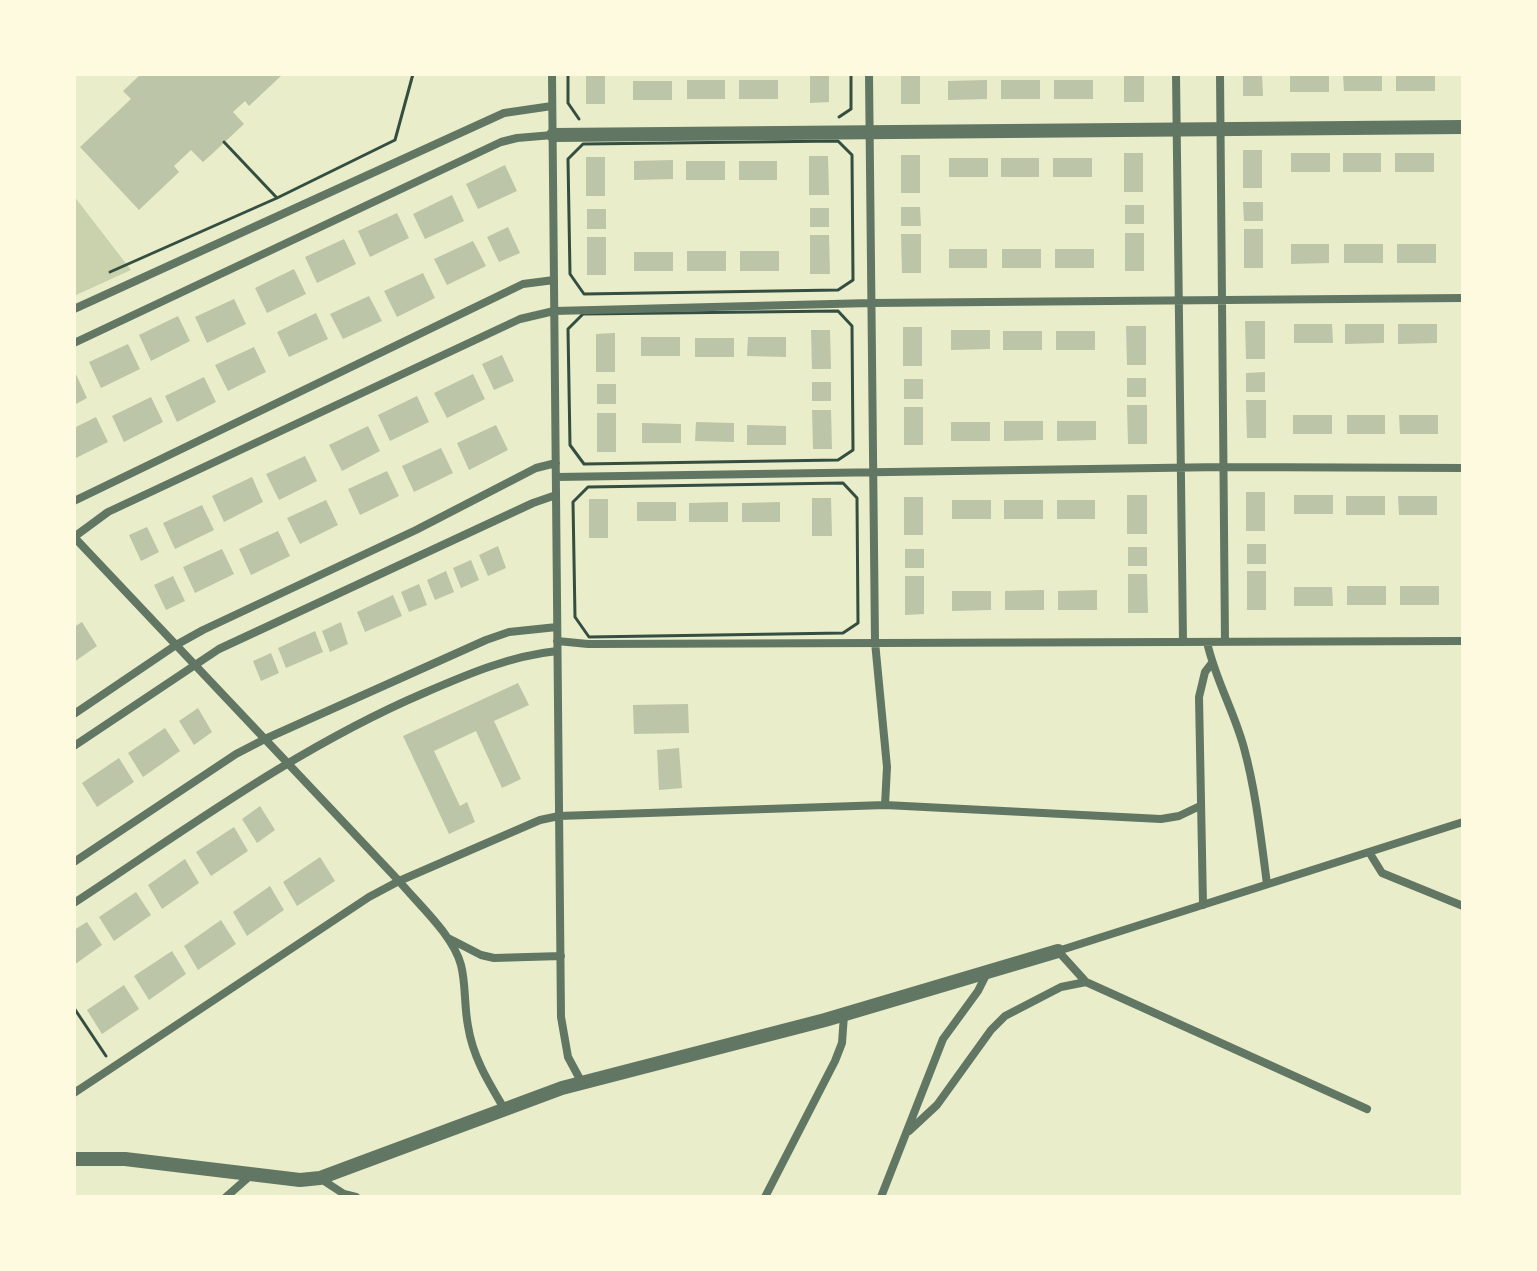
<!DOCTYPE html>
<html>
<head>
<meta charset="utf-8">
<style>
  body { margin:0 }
  #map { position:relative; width:1537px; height:1271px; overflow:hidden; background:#e9edc9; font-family:"Golos Text",sans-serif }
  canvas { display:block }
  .frame { position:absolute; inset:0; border:76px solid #fefae0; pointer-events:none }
</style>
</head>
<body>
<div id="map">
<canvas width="1537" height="1271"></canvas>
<div class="frame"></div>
</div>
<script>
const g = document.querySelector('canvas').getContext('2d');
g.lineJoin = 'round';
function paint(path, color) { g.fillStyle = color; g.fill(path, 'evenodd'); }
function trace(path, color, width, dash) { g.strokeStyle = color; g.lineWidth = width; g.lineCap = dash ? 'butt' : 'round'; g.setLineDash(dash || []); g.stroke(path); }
const green = new Path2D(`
  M74,196L131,270L74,296Z`);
const building = new Path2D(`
  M141,74H283L249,106L245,101L233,112L244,124L212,154L203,162L191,150L174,166L179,172L139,210L80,147L131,99L123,91Z
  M586,74H605V104H586Z
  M810,74H829V102L810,103Z
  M901,74H920V104H901Z
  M1124,74H1144V102H1124Z
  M1243,74H1262L1263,96H1243Z
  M1290,74H1329V92H1290Z
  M1343,74H1382V91H1344Z
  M1396,74H1435V91H1396Z
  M687,80H725V99H687Z
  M739,80H778V99H739Z
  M987,80V99L948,100V81Z
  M1001,80H1040V99H1001Z
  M1054,80H1093V99H1054Z
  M633,81H672V100H633Z
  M1243,150H1262V188H1243Z
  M1124,153H1143V192H1124Z
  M1291,153H1330V172H1291Z
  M1343,153H1381V172H1343Z
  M1395,153H1434V172H1395Z
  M901,155H920V193H901Z
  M809,156H828L829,195H809Z
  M586,157H605V196H586Z
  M949,158H988V177H949Z
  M1001,158H1039V177H1001Z
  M1053,158H1092V177H1053Z
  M673,160V179L634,180V161Z
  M686,161H725V180H686Z
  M739,161H777V180H739Z
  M505,165L517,191L478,209L466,184Z
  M452,195L464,221L425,239L413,214Z
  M1243,202H1263V221H1244Z
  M1125,205H1144V224H1125Z
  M901,207H920L921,226H901Z
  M810,208H829V227H810Z
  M587,209H606V229H587Z
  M397,213L409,238L370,257L358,231Z
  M508,227L520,253L499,262L487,237Z
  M1244,229H1263V268H1244Z
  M1125,233H1144V271H1125Z
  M901,234H921V273H902Z
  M810,235H829L830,274H810Z
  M587,237H606V275H587Z
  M344,239L356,264L317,283L305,257Z
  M473,241L486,266L447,285L434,259Z
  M1291,244H1329V263L1291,264Z
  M1344,244H1383V263H1344Z
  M1397,244H1436V263H1397Z
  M949,249H987V268H949Z
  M1002,249H1041V268H1002Z
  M1055,249H1094V268H1055Z
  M687,251H726V271H687Z
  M740,251H779V271H740Z
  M634,252H673V271H634Z
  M294,269L306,294L267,313L255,288Z
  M423,273L435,298L397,317L384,291Z
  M369,296L382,321L343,339L330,314Z
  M234,299L246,324L207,343L195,317Z
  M316,313L328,339L289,357L277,332Z
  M178,316L190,341L151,361L139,335Z
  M1245,321H1265V359H1246Z
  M1294,324H1332L1333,343H1294Z
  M1345,324H1384V343L1345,344Z
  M1398,324H1437V343L1398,344Z
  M1126,326H1146V365H1127Z
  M903,327H922V366H903Z
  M811,330H830L831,369H812Z
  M951,330H990V349L951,350Z
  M1003,331H1042V350H1003Z
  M1056,331H1095V350H1056Z
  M615,333V372H596V334Z
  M641,337H680V356H641Z
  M748,337H786V357L747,356Z
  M695,338H734V357H695Z
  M128,344L140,369L101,388L89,362Z
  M254,347L266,372L228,391L215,365Z
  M502,355L514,381L494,390L482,364Z
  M74,370L87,398L74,405Z
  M1265,372V392H1246V373Z
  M473,374L485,399L447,418L434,393Z
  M204,377L216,402L177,422L165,396Z
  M1127,378H1146V397H1127Z
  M904,379H923V399H904Z
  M812,382H831V401H812Z
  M597,384H616V404H597Z
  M417,396L429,422L390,441L378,415Z
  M151,397L163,422L124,442L112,416Z
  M1246,400H1266V438H1247Z
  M1127,405H1147V444H1128Z
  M904,407H923V445H904Z
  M812,410H831L832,449H813Z
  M597,413H616V452H597Z
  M1293,415H1332V434H1293Z
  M1347,415H1385V434H1347Z
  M1399,415H1438V434H1400Z
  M96,417L108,442L74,459V428Z
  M1004,421H1043V440L1004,441Z
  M1057,421H1096V440L1057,441Z
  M696,422L734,423V442L695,441Z
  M951,422H990V441H951Z
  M642,423L681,424V443H642Z
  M496,425L508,450L469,470L457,443Z
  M747,425L786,426V445H747Z
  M368,426L380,451L342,471L329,445Z
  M441,448L453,473L414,492L402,466Z
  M305,456L317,481L279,500L266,474Z
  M387,471L399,496L360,515L348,489Z
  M252,477L263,502L224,522L212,496Z
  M1246,492H1265V531H1246Z
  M1127,495H1147V534H1127Z
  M1294,495H1333V514H1294Z
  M1346,496H1385V515H1346Z
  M1398,496H1437V515H1399Z
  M904,497H923V535H904Z
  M812,498H831L832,536H812Z
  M589,499H608V538H589Z
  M326,500L338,525L300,544L287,518Z
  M952,500H991V519H952Z
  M1004,500H1043V519H1004Z
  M1057,500H1095V519H1057Z
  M637,502H676V521H637Z
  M728,502V522H689V503Z
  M780,502V522H742V503Z
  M202,505L214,530L175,549L163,523Z
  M147,527L159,552L141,561L129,535Z
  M278,531L290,556L251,575L239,549Z
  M1247,544H1266V564H1247Z
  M498,546L506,568L488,576L479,555Z
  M1128,547H1147V566H1128Z
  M222,549L234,574L195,593L183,567Z
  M905,549H924V568H905Z
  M471,560L479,580L461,588L453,568Z
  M446,571L454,592L435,600L427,580Z
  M1247,571H1266V610H1247Z
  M1128,574H1147L1148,613H1128Z
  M173,576L185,601L166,610L154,585Z
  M905,576H924V614L905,615Z
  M419,584L427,605L409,612L401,592Z
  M1347,586H1386V605H1347Z
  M1400,586H1439V605H1400Z
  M1294,587H1332L1333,606H1294Z
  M1044,590V610H1005V591Z
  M1097,590V610H1058V591Z
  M952,591H991V610L952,611Z
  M393,595L402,616L365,632L357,612Z
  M82,622L97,646L74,662V627Z
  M341,622L348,644L330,652L322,631Z
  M315,631L323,652L286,668L278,648Z
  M271,653L279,673L261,681L253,661Z
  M518,683L529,705L494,721L521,779L502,788L476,731L434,751L460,806L467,802L475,822L449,834L403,736Z
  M688,704L689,733L634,734L633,705Z
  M198,708L212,732L194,745L179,721Z
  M165,728L180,751L143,777L128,753Z
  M679,748L682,788L659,790L657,750Z
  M119,758L134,782L97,807L82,783Z
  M260,806L275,830L257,843L242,819Z
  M234,827L248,851L211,876L196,852Z
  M320,857L335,881L297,906L283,882Z
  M185,859L199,883L162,909L148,885Z
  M270,886L284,910L247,936L233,912Z
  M136,892L151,915L114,941L99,917Z
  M221,920L236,944L198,970L184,946Z
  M87,922L102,945L74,965V930Z
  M172,951L186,974L149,1000L134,976Z
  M124,985L139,1009L102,1034L87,1010Z`);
const path = new Path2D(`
  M568,74V103L579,119
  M839,117L851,109V74
  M838,141L852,155L853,280L838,290L584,294L570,274L568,159L583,144Z
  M224,142L277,198
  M110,272L277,198L395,140L413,74
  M838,311L852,326L853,450L838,460L584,464L570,445L568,329L583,314Z
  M843,483L857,498L858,623L843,633L589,637L575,617L573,502L588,487Z
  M74,1008L106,1056`);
const minor = new Path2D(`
  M552,74L561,1017L568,1057L582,1083
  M869,74L875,642L887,767L885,805
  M1176,74L1183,642
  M1220,74L1225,642
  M74,309L504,113L552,106
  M74,343L501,142L517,138L553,135
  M556,477L1223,467L1463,468
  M74,501L523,284L554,280
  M74,537L108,512L520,319L554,311L871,303L1463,298
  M74,537L399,881C419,905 453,935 461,965C466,984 464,1006 468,1026C473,1058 489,1083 505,1110
  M557,641L588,644L1463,641
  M1207,642C1215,679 1234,711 1244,748C1256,792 1261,839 1267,884
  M74,714L176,645L203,630L416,530L536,468L556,463
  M74,746L219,649L533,503L556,495
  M1369,852L1382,873L1463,906
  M74,862L236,754L265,739L486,640L509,632L557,627
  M74,903C188,828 298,747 424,693C468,674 510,656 557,651
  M1203,905L1199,697L1205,672L1212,663
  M450,939L481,955L494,958L561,956
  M74,1093L369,897L399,881L540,820L559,816L885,805L1161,819L1179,816L1200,806
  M1367,1109L1086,982L1058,951L1463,822
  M909,1131L937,1105L991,1030L1005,1016L1061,987L1086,982
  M321,1179L344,1194L356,1197
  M226,1197L251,1175
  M765,1197L835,1061L842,1043L844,1015
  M881,1197L943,1039L978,991L987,973`);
const tertiary = new Path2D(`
  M553,135L1463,127
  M74,1159H125L300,1180L320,1178L562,1088L825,1020L1058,951`);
paint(green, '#cad2ad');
paint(building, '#bcc5a7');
trace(path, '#344e41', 3);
trace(minor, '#617663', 8);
trace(tertiary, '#617663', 14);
</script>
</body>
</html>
